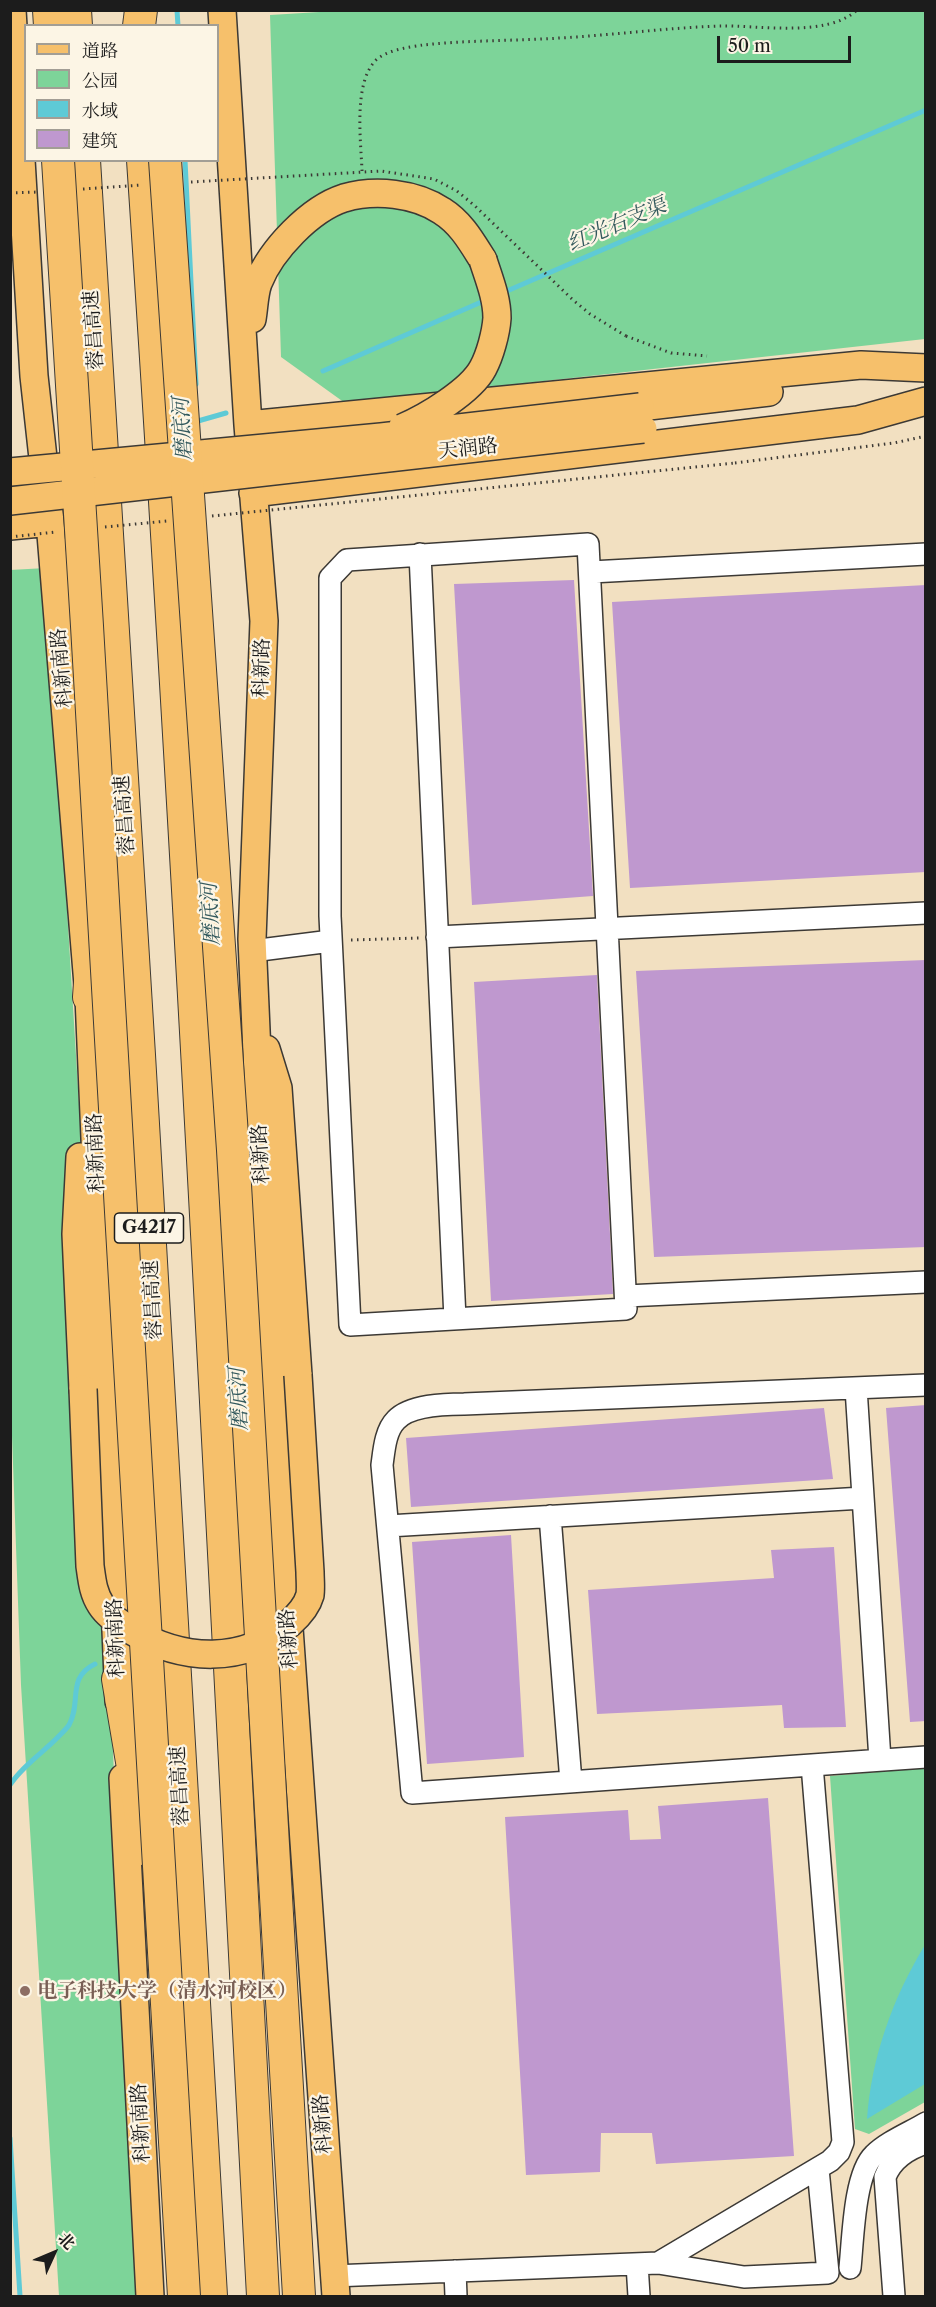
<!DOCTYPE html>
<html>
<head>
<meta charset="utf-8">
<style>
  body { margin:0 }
  #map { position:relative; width:936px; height:2307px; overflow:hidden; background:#f2e0c1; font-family:"Libre Caslon Text","Noto Serif SC",serif }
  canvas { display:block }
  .frame { position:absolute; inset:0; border:12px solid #1c1c1c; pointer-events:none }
  .legend { position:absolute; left:24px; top:24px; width:195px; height:138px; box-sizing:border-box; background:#fcf5e5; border:2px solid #a29e95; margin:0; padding:8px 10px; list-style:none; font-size:18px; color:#1c1c1c }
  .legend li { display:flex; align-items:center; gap:12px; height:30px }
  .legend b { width:30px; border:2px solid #a29e95 }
  .north { position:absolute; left:24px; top:2223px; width:60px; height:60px; -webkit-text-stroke:4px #fcf5e5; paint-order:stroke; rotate:46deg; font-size:16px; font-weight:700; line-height:24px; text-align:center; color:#1c1c1c }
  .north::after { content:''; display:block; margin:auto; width:21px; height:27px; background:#1c1c1c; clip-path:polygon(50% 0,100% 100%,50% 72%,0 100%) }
  .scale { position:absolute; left:717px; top:36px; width:134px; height:27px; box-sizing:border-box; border:3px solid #1c1c1c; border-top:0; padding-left:8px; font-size:18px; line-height:21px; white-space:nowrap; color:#1c1c1c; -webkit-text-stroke:4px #fcf5e5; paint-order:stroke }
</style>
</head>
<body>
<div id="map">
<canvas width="936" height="2307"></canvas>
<div class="frame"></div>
<ul class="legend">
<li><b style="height:8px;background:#f6c06b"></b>道路</li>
<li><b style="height:16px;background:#7dd499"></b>公园</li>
<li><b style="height:16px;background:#5ecad6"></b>水域</li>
<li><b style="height:16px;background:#bf98cf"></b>建筑</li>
</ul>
<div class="north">北</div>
<div class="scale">50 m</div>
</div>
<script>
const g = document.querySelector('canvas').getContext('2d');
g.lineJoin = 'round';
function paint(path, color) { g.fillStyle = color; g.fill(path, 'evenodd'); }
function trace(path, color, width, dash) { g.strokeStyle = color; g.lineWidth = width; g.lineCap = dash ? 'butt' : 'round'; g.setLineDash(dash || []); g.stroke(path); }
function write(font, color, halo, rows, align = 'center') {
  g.font = font + ' "Libre Caslon Text","Noto Serif SC",serif'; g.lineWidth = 4.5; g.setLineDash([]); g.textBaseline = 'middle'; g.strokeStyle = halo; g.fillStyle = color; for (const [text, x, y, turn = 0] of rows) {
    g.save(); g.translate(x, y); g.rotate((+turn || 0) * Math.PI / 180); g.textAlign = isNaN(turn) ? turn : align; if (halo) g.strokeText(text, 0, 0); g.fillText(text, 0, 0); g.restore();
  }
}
const green = new Path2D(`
  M352,10L925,11V339L345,403L281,357L270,15Z
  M46,568L94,1348L116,1816L141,2296H59L21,1685L11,1408L10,570Z
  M925,1768V2102L869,2134L855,2129L830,1776Z`);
const water = new Path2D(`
  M925,1945V2084L867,2119C871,2058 893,1997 925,1945Z`);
const stream = new Path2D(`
  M177,10L178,26
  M185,160L196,384
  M500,294L926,110
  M323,371L486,300
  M198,421L226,413
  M10,1785C22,1766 44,1752 60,1735C63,1732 67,1728 69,1725C82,1702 66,1678 95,1664
  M10,2138L20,2296`);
const building = new Path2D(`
  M574,580L593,896L472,905L454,584Z
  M926,585V872L630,888L612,602Z
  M926,960V1247L654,1257L636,971Z
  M597,975L613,1294L491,1301L474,982Z
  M926,1405V1721L910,1722L886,1408Z
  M824,1408L833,1479L411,1507L406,1438Z
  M511,1535L524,1757L427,1764L412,1542Z
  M834,1547L846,1727L784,1728L782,1705L597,1714L588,1590L774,1578L771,1550Z
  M768,1798L794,2156L656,2164L652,2133H601L600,2172L526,2175L505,1817L628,1810L630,1840L661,1839L658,1806Z`);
const path = new Path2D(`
  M362,171C361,141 353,83 376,60C387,50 409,47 423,45C468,40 515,41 560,38C613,35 666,28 719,26C758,25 827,38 857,10
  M626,336L671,353L707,356
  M735,463L894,443L926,436
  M351,940L419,938`);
const minor = new Path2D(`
  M588,544L626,1309L350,1325L330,916V578L347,560Z
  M420,554L455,1319
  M591,572L926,554
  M437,937L926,913
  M252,951L331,941
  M626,1296L926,1282
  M926,1385L464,1404C445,1404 410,1405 396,1420C385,1431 384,1451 382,1465L412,1793L926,1757
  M856,1388L880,1760
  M550,1516L571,1782
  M388,1526L863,1498
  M658,2263L830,2161L839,2152L843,2142L812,1765
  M637,2264L639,2296
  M850,2268C853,2240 854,2174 874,2155C887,2142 909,2133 926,2123
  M455,2271L456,2296
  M333,2276L658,2263L744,2277L828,2273L818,2169
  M894,2296L885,2177C892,2159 907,2149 926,2143`);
const major = new Path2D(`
  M12,10L34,376L50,522L89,997L119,1701
  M222,10L248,425L264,621L252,939L271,1372L336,2296
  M252,319C254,308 254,294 258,283C271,250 310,209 344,198C375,189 415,193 442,211C461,223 471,241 483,260
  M640,407L769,392
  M248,425L820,369L861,365L926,368
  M253,493L858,420L926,401
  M10,526L50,522
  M266,1049L278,1088L298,1375
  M80,1157L76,1234L83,1389
  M123,1778L150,2296`);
const highway = new Path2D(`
  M49,10L50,26
  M75,10L76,26
  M139,26L141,10
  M84,160L139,1055L211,2296
  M143,160C191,872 225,1584 263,2296
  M89,997L94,924
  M118,1679L147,1850`);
const pathBridge = new Path2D(`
  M191,182L381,171L434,179L457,191L475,206L573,300L590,314L626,336
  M83,189L142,185
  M10,193L38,192
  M212,516L735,463
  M105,527L167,521
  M10,537L56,532`);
const majorBridge = new Path2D(`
  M402,428C426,418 471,391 483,368C490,355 496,333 497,318C497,298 489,279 483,260
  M10,472L381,437L640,407
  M10,501L643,429
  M83,1389L90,1566C92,1580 93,1593 101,1605C108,1616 122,1625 132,1631C182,1661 244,1665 289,1624C297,1617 307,1606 310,1595C311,1587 310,1579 310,1572L298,1375`);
const highwayBridge = new Path2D(`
  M58,160L87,626L184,2296
  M165,160L233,1150L299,2296`);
const markers = [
  [25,1991,6,"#8d6e63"]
];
const shields = [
  [149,1228,69]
];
const shieldNames = [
  ["G4217",149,1228]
];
const streetNames = [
  ["蓉昌高速",94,330,-94],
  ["天润路",468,449,-6],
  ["科新南路",62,668,-95],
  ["科新路",262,668,-88],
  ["蓉昌高速",125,815,-94],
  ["科新南路",96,1153,-92],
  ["科新路",261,1154,-93],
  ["蓉昌高速",153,1300,-93],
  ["科新南路",116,1638,-92],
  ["科新路",289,1639,-94],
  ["蓉昌高速",180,1786,-93],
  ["科新南路",141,2123,-93],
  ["科新路",323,2124,-94]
];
const educationNames = [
  ["电子科技大学（清水河校区）",37,1991]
];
const waterNames = [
  ["红光右支渠",617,225,-23],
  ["磨底河",183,429,-93],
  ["磨底河",211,914,-93],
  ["磨底河",239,1399,-93]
];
paint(green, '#7dd499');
paint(water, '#5ecad6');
trace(stream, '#5ecad6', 5);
paint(building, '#bf98cf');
trace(minor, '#3c3935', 24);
trace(major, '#3c3935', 30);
trace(highway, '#3c3935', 34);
trace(path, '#3c3935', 3, [1.5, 4.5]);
trace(minor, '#fff', 21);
trace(major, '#f6c06b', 27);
trace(highway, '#f6c06b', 32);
trace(majorBridge, '#3c3935', 30, []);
trace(highwayBridge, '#3c3935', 34, []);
trace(pathBridge, '#3c3935', 3, [1.5, 4.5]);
trace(majorBridge, '#f6c06b', 27);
trace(highwayBridge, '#f6c06b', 32);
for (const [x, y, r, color] of markers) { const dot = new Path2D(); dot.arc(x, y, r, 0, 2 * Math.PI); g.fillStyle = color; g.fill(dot); trace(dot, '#fcf5e5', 2); }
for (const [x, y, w] of shields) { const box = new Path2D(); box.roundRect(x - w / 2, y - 15, w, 30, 4.5); g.fillStyle = '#fcf5e5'; g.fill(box); trace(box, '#1c1c1c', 1.5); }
write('bold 18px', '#1c1c1c', null, shieldNames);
write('20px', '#1c1c1c', '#fcf5e5', streetNames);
write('bold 20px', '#785e54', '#fcf5e5', educationNames, 'left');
write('italic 21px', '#33595d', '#fcf5e5', waterNames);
</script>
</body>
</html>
